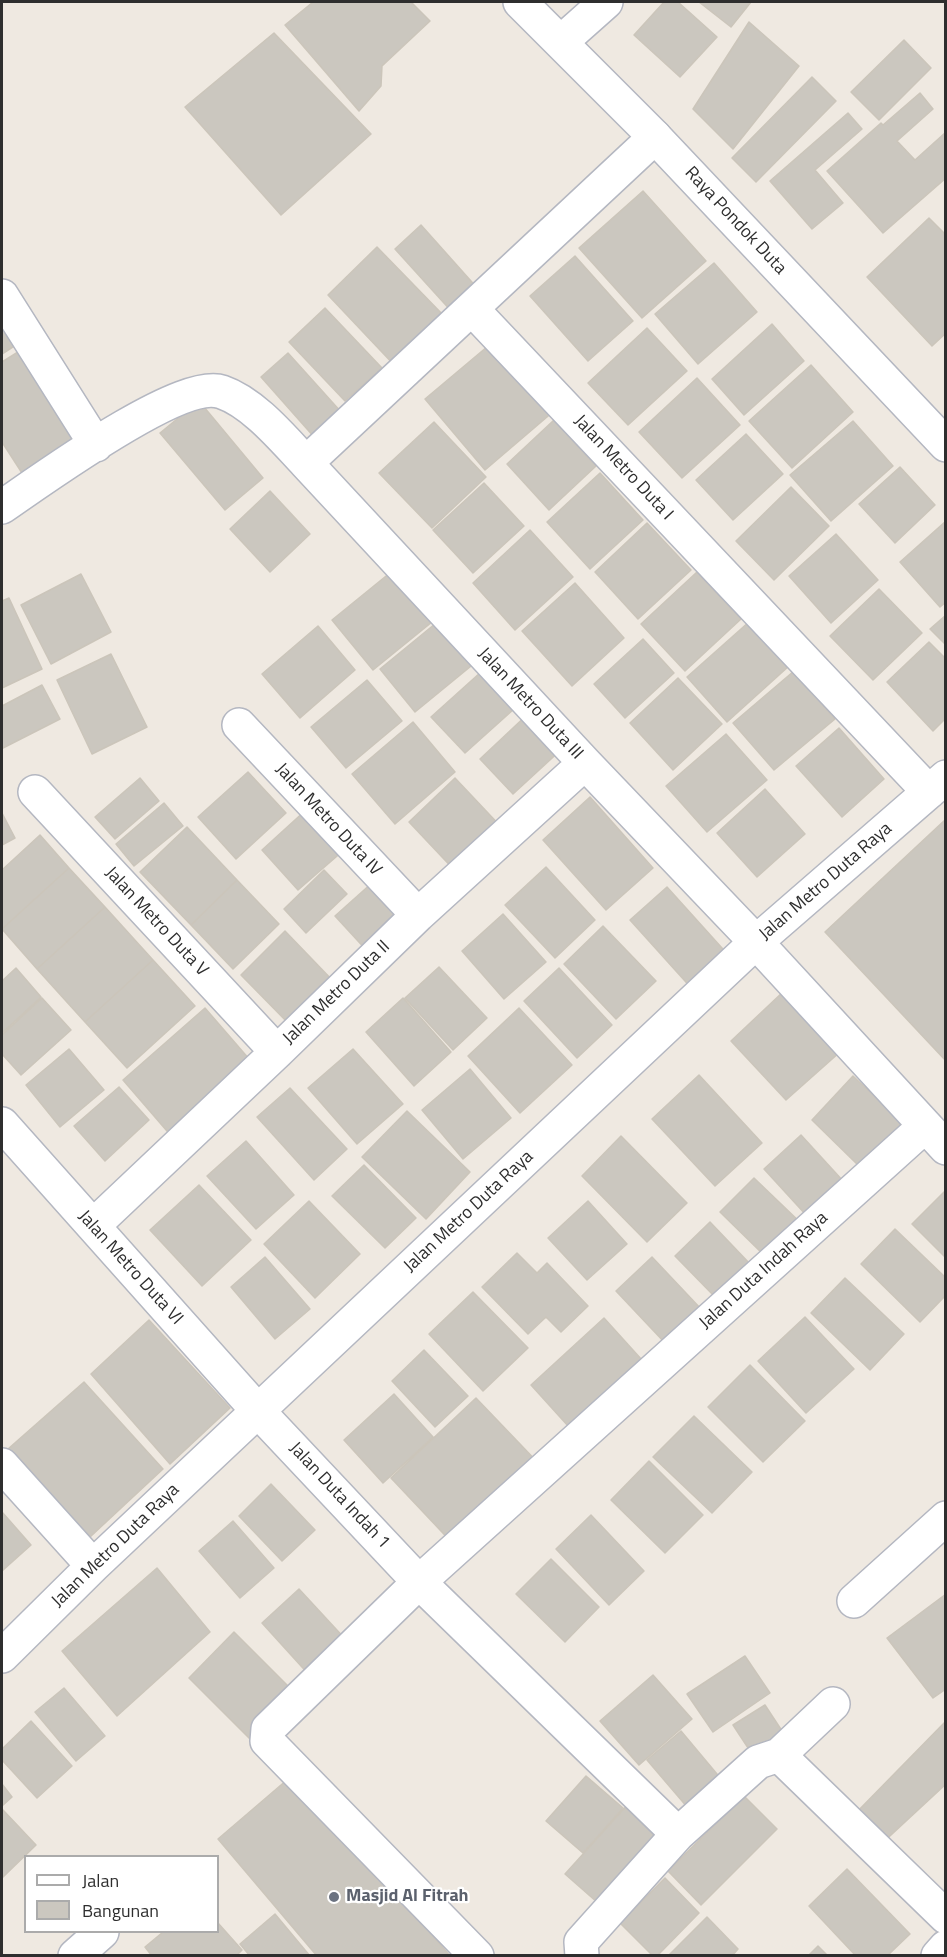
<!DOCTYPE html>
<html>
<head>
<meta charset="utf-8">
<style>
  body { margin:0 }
  #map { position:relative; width:947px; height:1957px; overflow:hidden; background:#efe9e1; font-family:"Titillium Web",sans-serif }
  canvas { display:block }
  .frame { position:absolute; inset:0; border:3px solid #2e2e2e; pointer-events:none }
  .legend { position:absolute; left:24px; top:1855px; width:195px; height:78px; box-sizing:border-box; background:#fff; border:2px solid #ababab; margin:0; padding:8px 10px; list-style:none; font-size:18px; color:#2e2e2e }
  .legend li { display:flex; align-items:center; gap:12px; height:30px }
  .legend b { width:30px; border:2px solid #ababab }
</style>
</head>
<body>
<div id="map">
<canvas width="947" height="1957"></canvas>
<div class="frame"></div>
<ul class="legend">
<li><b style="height:8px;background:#fff"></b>Jalan</li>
<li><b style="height:16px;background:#cbc7bf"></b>Bangunan</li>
</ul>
</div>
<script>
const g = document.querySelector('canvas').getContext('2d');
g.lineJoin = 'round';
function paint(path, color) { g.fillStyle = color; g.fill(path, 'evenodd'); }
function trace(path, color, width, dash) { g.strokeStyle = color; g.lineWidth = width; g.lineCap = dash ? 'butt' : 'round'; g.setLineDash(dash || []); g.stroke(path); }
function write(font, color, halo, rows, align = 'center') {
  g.font = font + ' "Titillium Web",sans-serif'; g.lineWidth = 4.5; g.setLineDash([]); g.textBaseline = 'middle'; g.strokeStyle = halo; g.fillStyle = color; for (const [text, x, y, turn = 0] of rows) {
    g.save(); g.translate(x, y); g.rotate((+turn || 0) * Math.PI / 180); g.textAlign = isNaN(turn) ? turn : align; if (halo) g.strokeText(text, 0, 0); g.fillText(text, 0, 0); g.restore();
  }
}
const building = new Path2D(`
  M313,2H411L430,21L382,66L381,86L359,111L285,25Z
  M664,2H678L717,37L680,77L634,35Z
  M699,2H751L731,27Z
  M749,22L799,66L733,149L693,109Z
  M274,33L371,134L281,215L185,107Z
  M904,40L931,68L879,120L851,92Z
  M812,77L836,101L756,182L732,158Z
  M920,93L933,109L897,141L915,160L946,132V178L883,233L827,171L881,123L883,125Z
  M848,113L862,129L815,170L843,203L812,229L770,181Z
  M643,191L706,261L642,318L579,248Z
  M929,218L946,235V333L932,346L867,277Z
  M421,225L479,290L453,313L395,249Z
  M377,247L447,319L397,368L328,295Z
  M575,256L633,321L588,361L530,296Z
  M714,263L757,312L698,364L655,314Z
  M325,308L382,368L345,401L289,342Z
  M2,315L19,343L2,354Z
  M772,324L804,361L744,415L712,379Z
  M647,328L687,371L628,425L588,383Z
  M494,341L554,411L485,470L425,399Z
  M18,352L75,439L22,473L2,442V362Z
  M288,353L342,413L315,438L261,377Z
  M811,365L853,412L792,468L749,421Z
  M697,378L740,425L682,478L639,432Z
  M199,401L263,478L225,510L160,433Z
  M554,420L596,466L549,510L507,464Z
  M853,421L893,466L831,521L790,475Z
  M434,422L486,477L432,528L379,473Z
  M746,434L783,474L733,520L696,480Z
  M900,467L935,505L895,543L859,504Z
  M600,473L643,520L590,569L547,522Z
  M484,483L524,526L473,573L433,530Z
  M791,487L829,526L774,580L736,541Z
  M270,491L310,534L270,572L230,529Z
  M946,521V602L940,607L900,562Z
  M647,523L691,570L638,619L595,572Z
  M530,530L573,577L515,630L473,583Z
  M836,534L878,580L831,623L789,576Z
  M391,572L432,622L373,670L332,620Z
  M697,572L741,619L685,671L641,624Z
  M81,574L111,632L51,664L21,605Z
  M575,583L624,638L572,686L522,631Z
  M879,589L922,633L873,680L830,636Z
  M9,598L42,669L2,688V601Z
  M946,615V645L930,629Z
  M441,619L476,662L415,712L380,669Z
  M750,621L789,666L727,722L687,677Z
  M318,626L355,670L300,718L262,674Z
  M643,639L674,673L625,718L594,684Z
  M929,642L946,659V718L933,731L887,682Z
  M111,654L147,727L92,754L57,680Z
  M794,671L835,719L774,770L733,723Z
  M481,672L514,709L465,753L431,717Z
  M678,678L722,724L673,770L630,723Z
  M367,680L402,721L346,768L311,727Z
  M42,685L60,719L3,748L2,745V706Z
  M530,712L563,748L513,794L480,759Z
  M413,722L455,772L395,824L352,774Z
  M839,728L884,779L842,817L796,766Z
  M726,734L767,780L707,832L666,786Z
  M248,772L286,813L236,859L198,817Z
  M140,778L159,801L115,839L95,817Z
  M455,778L505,831L459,875L409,822Z
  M765,789L805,834L757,877L717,833Z
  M590,797L653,868L606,910L543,840Z
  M164,803L183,826L134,866L116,844Z
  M307,809L344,850L298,890L262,850Z
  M2,813L15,838L2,845Z
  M946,819V1061L825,932Z
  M187,827L237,880L191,925L140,872Z
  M40,835L69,868L2,929V870Z
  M546,867L595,920L555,958L505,905Z
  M69,868L105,907L37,969L2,929Z
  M324,870L347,894L306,933L284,909Z
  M237,880L279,924L233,969L191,925Z
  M373,882L407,919L369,953L335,916Z
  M667,887L731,958L694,991L630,920Z
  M105,907L153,960L85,1022L37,969Z
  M503,914L546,962L504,999L462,951Z
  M603,926L656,981L616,1019L564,964Z
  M285,931L336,984L292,1027L241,975Z
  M153,960L195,1006L127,1068L85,1022Z
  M439,967L487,1018L453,1050L405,998Z
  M16,968L41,997L2,1033V981Z
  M559,968L612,1025L577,1058L524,1001Z
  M784,991L840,1052L786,1100L731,1041Z
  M42,998L71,1030L21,1075L2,1054V1035Z
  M403,998L451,1052L414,1086L366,1032Z
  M205,1008L256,1067L173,1138L123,1080Z
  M519,1008L572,1065L520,1113L468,1056Z
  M69,1049L104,1090L60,1127L26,1085Z
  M353,1049L403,1104L357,1144L308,1088Z
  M470,1069L511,1118L463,1159L422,1110Z
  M699,1075L762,1143L715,1186L652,1119Z
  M853,1076L903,1123L861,1168L812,1120Z
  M119,1087L149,1120L105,1161L74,1126Z
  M290,1088L347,1149L314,1180L257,1117Z
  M407,1111L470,1172L426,1219L362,1157Z
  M801,1135L844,1182L807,1216L764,1169Z
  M621,1136L687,1203L647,1242L582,1176Z
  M246,1141L294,1195L256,1229L207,1176Z
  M364,1165L416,1218L385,1248L332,1196Z
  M754,1178L804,1226L770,1261L720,1212Z
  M199,1185L251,1240L202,1286L150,1230Z
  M946,1190V1258L912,1224Z
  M309,1201L360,1254L315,1298L264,1244Z
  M588,1201L627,1244L587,1280L548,1238Z
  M710,1222L752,1266L717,1299L675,1256Z
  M895,1229L946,1278V1295L920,1322L861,1264Z
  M517,1253L537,1273L547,1263L588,1306L561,1332L546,1317L528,1334L482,1287Z
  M265,1257L310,1309L275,1339L231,1287Z
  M652,1257L702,1310L666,1344L616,1291Z
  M845,1278L904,1334L870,1370L811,1313Z
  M473,1292L528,1348L483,1391L429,1334Z
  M805,1317L854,1369L806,1413L758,1361Z
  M604,1318L642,1360L569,1427L531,1385Z
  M149,1320L230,1408L170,1464L91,1374Z
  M424,1350L468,1396L435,1427L392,1381Z
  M750,1365L805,1421L763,1462L708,1407Z
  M84,1382L163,1469L90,1537L8,1449Z
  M394,1394L433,1437L383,1483L344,1440Z
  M476,1398L543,1468L457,1548L391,1478Z
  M694,1416L752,1472L712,1513L653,1457Z
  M649,1461L703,1515L665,1553L611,1500Z
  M271,1484L315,1530L282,1561L239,1516Z
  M2,1512L31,1545L2,1571Z
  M591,1515L644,1571L609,1605L556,1549Z
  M233,1521L274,1568L240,1598L199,1551Z
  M551,1559L599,1607L565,1642L516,1594Z
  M157,1568L210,1632L117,1716L62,1651Z
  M299,1589L348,1642L311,1677L262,1623Z
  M946,1594V1689L933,1698L887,1638Z
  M234,1632L295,1693L250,1739L189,1678Z
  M745,1656L770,1693L713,1732L687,1694Z
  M653,1675L692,1719L639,1765L600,1721Z
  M64,1688L105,1736L76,1761L35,1712Z
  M765,1705L786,1737L754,1757L733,1725Z
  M31,1721L72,1766L37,1798L2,1760V1749Z
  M946,1721V1784L877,1848L850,1819Z
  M681,1731L722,1780L688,1808L647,1760Z
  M295,1773L450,1956H317L218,1839Z
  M586,1776L623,1808L583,1853L546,1821Z
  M2,1784L12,1797L2,1806Z
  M744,1796L777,1829L701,1905L668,1871Z
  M630,1802L670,1838L606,1910L565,1874Z
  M3,1810L36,1845L2,1878V1812Z
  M847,1869L910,1934L887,1956H856L809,1906Z
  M665,1878L699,1913L657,1956H653L620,1923Z
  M275,1914L310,1956H250L240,1944Z
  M707,1917L738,1949L732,1956H668Z
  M218,1923L242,1950L236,1956H152L145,1947L163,1932H218Z
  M818,1946L828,1956H808Z`);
const minor = new Path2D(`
  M561,42L606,2
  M2,296L96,445
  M472,309L929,792
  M306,463L655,137
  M2,507C40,481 181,378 222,392C254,403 284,440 306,463L585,763L756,942L946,1148
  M239,725L418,915
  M35,792L277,1052
  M2,1124L258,1411L419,1582L678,1834L758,1762L779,1755L833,1704
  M93,1226L277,1052L418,915L585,763
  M2,1465L93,1566
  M854,1601L946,1518
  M2,1656L93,1566L756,942L946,777
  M779,1755L946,1917
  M75,1956L102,1932
  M477,1956L267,1741L268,1729L419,1582L925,1126
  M582,1956L581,1942L678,1834
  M938,1956L946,1947`);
const secondary = new Path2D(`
  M520,2L655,137L946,445`);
const markers = [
  [334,1897,6,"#6b7280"]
];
const streetNames = [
  ["Raya Pondok Duta",735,221,47],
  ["Jalan Metro Duta I",623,468,47],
  ["Jalan Metro Duta III",530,704,47],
  ["Jalan Metro Duta IV",328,820,47],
  ["Jalan Metro Duta Raya",826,882,-41],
  ["Jalan Metro Duta V",156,922,47],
  ["Jalan Metro Duta II",337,993,-44],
  ["Jalan Metro Duta Raya",469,1212,-43],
  ["Jalan Metro Duta VI",130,1268,48],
  ["Jalan Duta Indah Raya",764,1271,-42],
  ["Jalan Duta Indah 1",339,1496,47],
  ["Jalan Metro Duta Raya",116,1546,-44]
];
const worshipNames = [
  ["Masjid Al Fitrah",346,1897]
];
paint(building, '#cbc7bf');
trace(building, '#cbc5ba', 1.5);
trace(minor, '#b4b7c1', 36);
trace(secondary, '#b4b7c1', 36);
trace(minor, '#fff', 33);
trace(secondary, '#fff', 33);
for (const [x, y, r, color] of markers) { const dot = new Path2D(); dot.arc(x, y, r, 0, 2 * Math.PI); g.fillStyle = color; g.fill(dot); trace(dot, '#fff', 2); }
write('18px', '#2e2e2e', '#fff', streetNames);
write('bold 18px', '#5b616d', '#fff', worshipNames, 'left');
</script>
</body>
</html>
